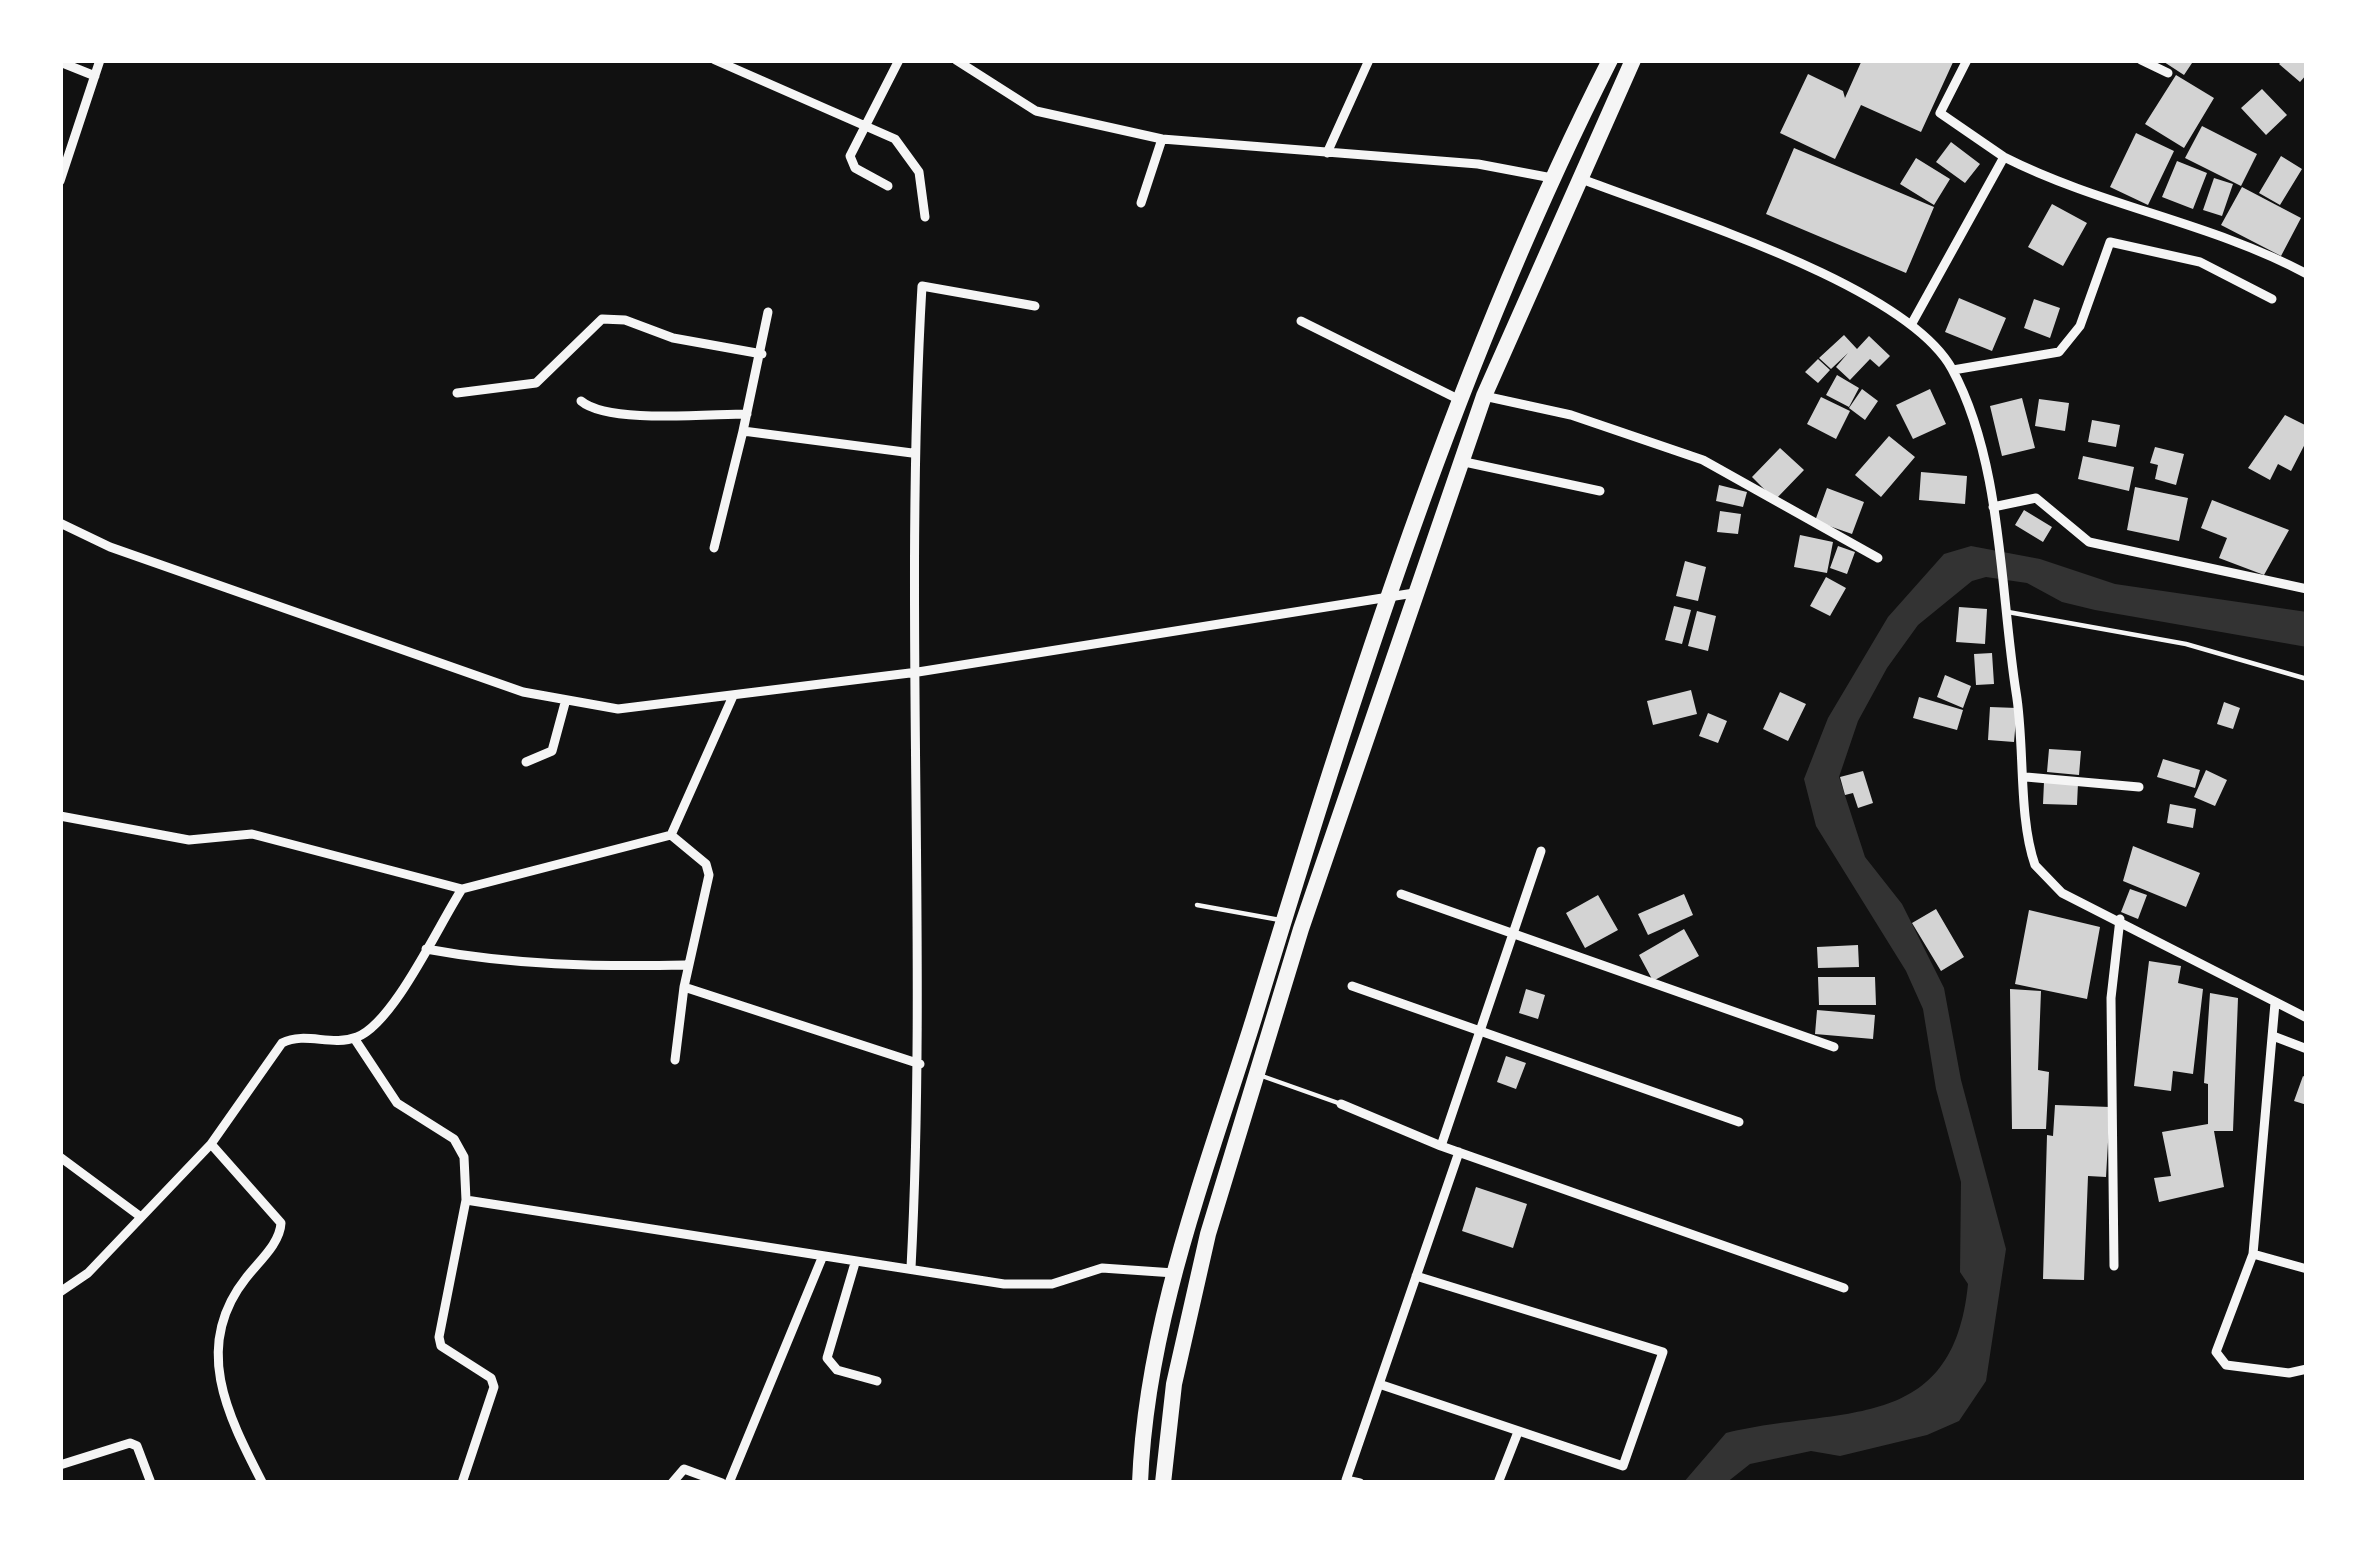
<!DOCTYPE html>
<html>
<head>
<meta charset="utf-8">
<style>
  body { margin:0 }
  #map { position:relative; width:2367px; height:1543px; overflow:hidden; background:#111; font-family:"IBM Plex Serif",serif }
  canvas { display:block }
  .frame { position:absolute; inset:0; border:63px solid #fff; pointer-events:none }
</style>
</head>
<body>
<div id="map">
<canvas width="2367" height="1543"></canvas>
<div class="frame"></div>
</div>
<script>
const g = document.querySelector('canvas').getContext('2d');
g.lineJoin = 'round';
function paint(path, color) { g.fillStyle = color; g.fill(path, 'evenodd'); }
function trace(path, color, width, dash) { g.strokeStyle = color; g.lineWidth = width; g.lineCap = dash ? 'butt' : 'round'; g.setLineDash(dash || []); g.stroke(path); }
const water = new Path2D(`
  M1971,546L2040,559L2115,584L2307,612V647L2095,610L2062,602L2027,583L1986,577L1972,581L1918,625L1887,668L1858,721L1839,777L1865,857L1902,904L1944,988L1961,1080L2006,1249L1986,1381L1959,1421L1927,1435L1840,1456L1811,1451L1750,1464L1726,1483H1683L1726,1433C1840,1405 1953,1436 1968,1284L1960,1272L1961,1182L1936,1089L1923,1009L1906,971L1816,826L1804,779L1828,718L1888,617L1944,554Z`);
const building = new Path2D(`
  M1862,60H1954L1921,132L1861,105L1835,159L1780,133L1808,74L1843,91L1845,98Z
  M2161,60H2194L2184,75Z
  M2283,60H2307V74L2300,82L2279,64Z
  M2176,75L2214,98L2184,148L2145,124Z
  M2262,89L2287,115L2266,135L2241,108Z
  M2202,126L2257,154L2241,186L2185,158Z
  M2136,133L2174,151L2148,205L2110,187Z
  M1951,142L1980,164L1965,183L1936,162Z
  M1794,148L1934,207L1906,273L1766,214Z
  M2281,156L2302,169L2280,205L2259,193Z
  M1916,158L1950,179L1934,205L1900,184Z
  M2177,161L2207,173L2193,209L2162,197Z
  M2214,178L2233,184L2222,216L2203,210Z
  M2242,187L2301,218L2281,256L2221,225Z
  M2052,204L2087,223L2063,266L2028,247Z
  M1959,298L2006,318L1992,351L1945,332Z
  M2034,299L2060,308L2050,338L2024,328Z
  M1844,335L1857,349L1869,336L1890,356L1879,367L1870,359L1850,380L1836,367L1848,353L1831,369L1819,358Z
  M1818,359L1830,370L1818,383L1805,372Z
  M1837,375L1859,388L1849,407L1826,395Z
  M1862,389L1878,401L1865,420L1849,408Z
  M1930,389L1946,424L1913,439L1896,405Z
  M1821,397L1850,411L1836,439L1807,424Z
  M2022,398L2035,448L2002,456L1990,406Z
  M2039,399L2069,403L2065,431L2035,426Z
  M2285,415L2307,426V440L2291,471L2278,464L2270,480L2248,468Z
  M2092,420L2120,425L2116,447L2088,442Z
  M1889,436L1915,457L1881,497L1855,475Z
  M2155,447L2184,454L2176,485L2155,479L2158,465L2150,463Z
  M1780,448L1804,470L1775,500L1752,477Z
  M2083,456L2134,467L2129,491L2078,479Z
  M1921,472L1967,476L1965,504L1919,500Z
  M1719,485L1747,492L1743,507L1716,501Z
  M2135,487L2188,498L2179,541L2127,530Z
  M1827,488L1864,502L1852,534L1815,521Z
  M2212,500L2289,530L2264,575L2219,558L2227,538L2201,528Z
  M2024,510L2052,527L2043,542L2015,525Z
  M1720,511L1741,514L1738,534L1717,532Z
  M1800,535L1833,542L1827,573L1794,567Z
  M1838,546L1855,552L1847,574L1830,568Z
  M1685,561L1706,567L1698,601L1676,596Z
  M1826,577L1846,588L1830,616L1810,606Z
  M1674,606L1691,610L1682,644L1665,640Z
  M1959,607L1987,609L1985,644L1956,642Z
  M1697,611L1716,616L1708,651L1688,646Z
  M1992,653L1994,684L1976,685L1974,654Z
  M1945,675L1971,686L1963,708L1937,697Z
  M1691,690L1697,714L1653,725L1647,701Z
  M1780,692L1806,704L1788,741L1763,729Z
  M1919,697L1963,710L1957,730L1913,718Z
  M2224,702L2240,708L2233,729L2217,724Z
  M1990,707L2017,708L2014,742L1988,740Z
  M1708,713L1727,721L1718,743L1699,736Z
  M2049,749L2081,751L2079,775L2047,772Z
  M2163,759L2200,770L2195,788L2157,777Z
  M2206,770L2227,780L2215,806L2194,797Z
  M1863,771L1873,803L1858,808L1853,793L1845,795L1840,777Z
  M2044,782L2078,783L2077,805L2043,804Z
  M2170,804L2196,809L2193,828L2167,823Z
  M2133,846L2200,873L2186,907L2123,881Z
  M2130,889L2147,895L2138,919L2121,912Z
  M1684,894L1693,915L1648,935L1638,914Z
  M1598,895L1618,930L1585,948L1566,913Z
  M1936,909L1964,957L1941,971L1912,923Z
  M2029,910L2100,927L2087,999L2015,984Z
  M1684,929L1699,956L1653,981L1639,955Z
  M1858,945L1859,967L1818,968L1817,947Z
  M2149,961L2181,966L2178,983L2203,989L2193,1074L2173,1071L2171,1091L2134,1086Z
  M1818,977H1875L1876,1005H1819Z
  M1526,989L1545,995L1538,1019L1519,1013Z
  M2010,989L2041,991L2038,1070L2049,1072L2046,1129H2012Z
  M2210,993L2238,998L2233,1131H2214L2224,1187L2159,1202L2154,1178L2171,1176L2162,1132L2208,1124V1084L2204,1083Z
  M1817,1010L1875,1015L1873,1039L1815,1034Z
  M1506,1056L1526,1063L1516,1089L1497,1082Z
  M2303,1076L2307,1078V1105L2294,1101Z
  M2055,1105L2110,1107L2106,1177L2088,1176L2084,1280L2043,1279L2047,1135L2053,1136Z
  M1476,1187L1527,1204L1513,1248L1462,1231Z`);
const service = new Path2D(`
  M2008,612L2186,644L2307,679
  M1197,905L1280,920
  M1262,1076L1341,1104`);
const minor = new Path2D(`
  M715,60L895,139L919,172L925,217
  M956,60L1036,111L1162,139L1478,164L1552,178
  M2141,60L2168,73
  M60,62L95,76
  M1327,153L1369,60
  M2004,157C2103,207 2210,222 2307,274
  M1582,179C1674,215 1905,284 1952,369C2002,461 2000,590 2016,692C2025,744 2018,817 2035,865L2062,893L2307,1018
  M60,181L100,60
  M888,186L855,168L850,156L899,60
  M1141,203L1162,139
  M768,312L743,431L912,453
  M1301,321L1460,400
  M1911,325L2004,157L1940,113L1967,60
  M1953,370L2059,352L2080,326L2110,242L2200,262L2272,299
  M457,393L536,383L602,319L625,320L673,338L762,354
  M1484,396L1571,415L1703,460L1878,558
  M581,401C608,424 709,414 747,414
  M1460,461L1600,491
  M1993,507L2036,498L2089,542L2307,589
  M60,523L110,547L523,692L618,709L918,672L1414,593
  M714,548L743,431
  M526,762L552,751L565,703
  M2026,777L2139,787
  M60,816L189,840L252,834L462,889
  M671,835L706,864L709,875L684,987L920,1064
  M671,835L733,696
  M1401,894L1834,1047
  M426,949C513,965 597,967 685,965
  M1352,986L1739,1122
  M2275,1003L2253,1254L2216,1352L2226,1365L2289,1373L2307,1369
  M2273,1036L2307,1049
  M354,1038L397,1103L454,1139L464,1157L466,1200L439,1337L441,1346L491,1378L494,1387L462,1483
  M675,1060L684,987
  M1341,1104L1441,1146L1844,1288
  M211,1144L281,1223C280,1244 258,1262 246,1278C192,1346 227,1414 262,1482
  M1441,1146L1541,851
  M60,1157L141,1217
  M466,1200L1004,1284H1052L1102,1268L1174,1273
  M2253,1254L2307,1269
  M855,1263L827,1358L837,1370L877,1381
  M2114,1266L2111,998L2120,919
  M911,1268C928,940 903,613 922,286L1035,306
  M60,1292L88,1273L211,1144L282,1043C306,1031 331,1047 357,1037C394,1023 439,924 462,889L671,835
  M1379,1384L1623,1466L1663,1352L1416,1276
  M60,1465L130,1443L137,1446L151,1483
  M672,1483L684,1469L722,1483
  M729,1483L822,1258
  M1360,1483L1346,1480L1459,1152
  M1498,1483L1518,1432`);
const trunk = new Path2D(`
  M1140,1483C1146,1323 1207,1169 1254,1018C1353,694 1456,363 1610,60
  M1163,1483L1174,1384L1208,1234L1301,929L1484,396L1633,60`);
paint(water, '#333');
paint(building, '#d3d3d3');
trace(service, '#f5f5f5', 4.5);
trace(minor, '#f5f5f5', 9);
trace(trunk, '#f5f5f5', 16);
</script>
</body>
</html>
